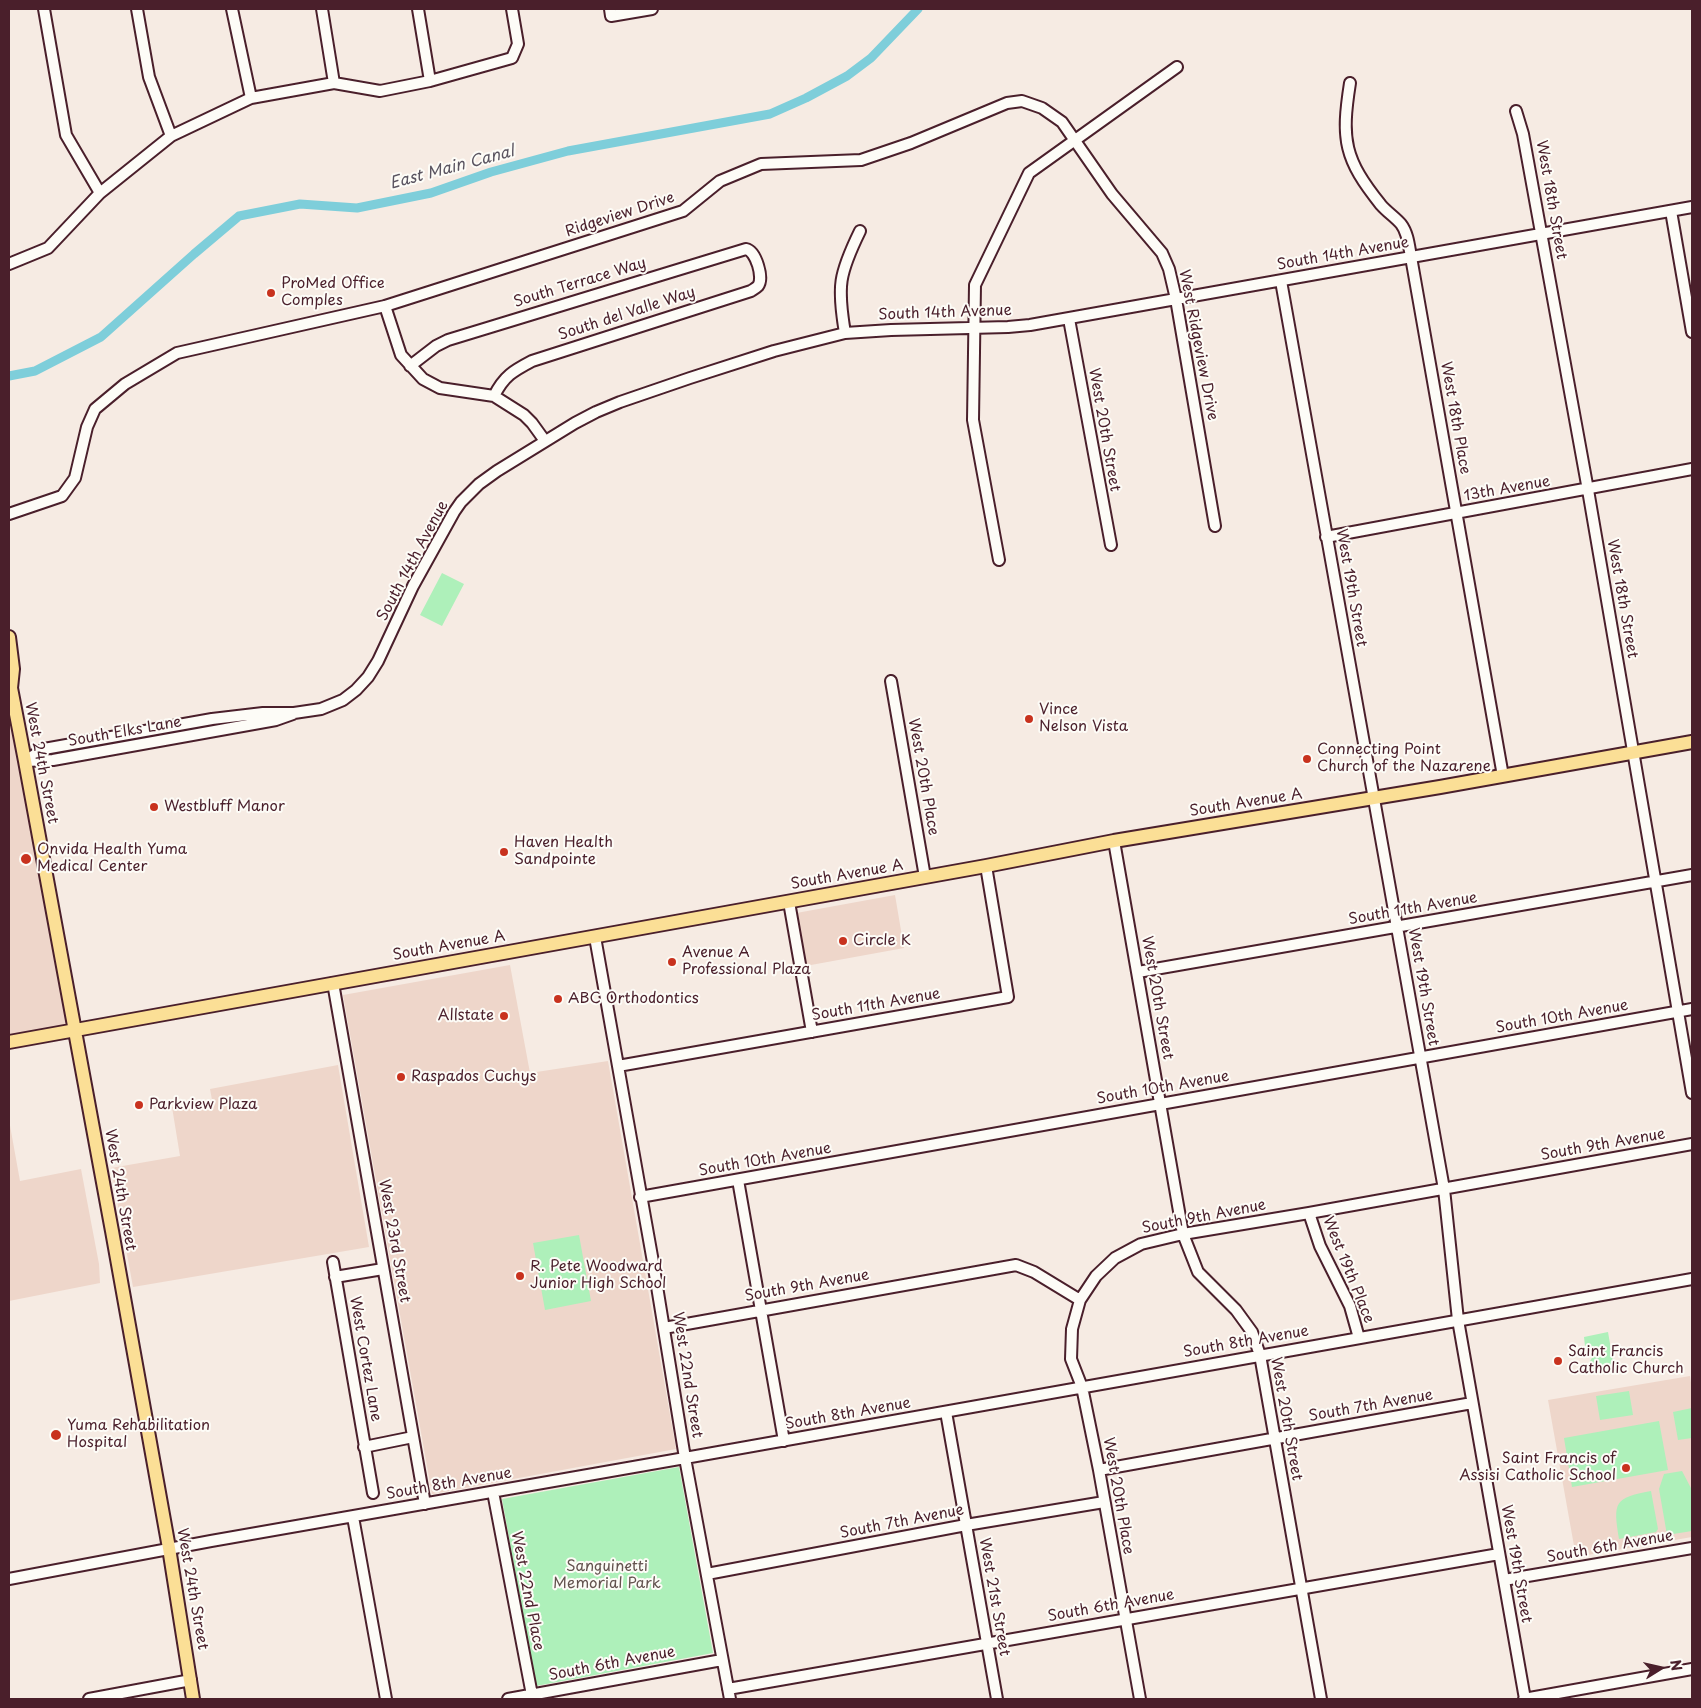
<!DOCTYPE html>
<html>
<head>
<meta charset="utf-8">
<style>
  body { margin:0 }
  #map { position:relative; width:1701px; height:1708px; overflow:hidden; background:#f6ebe3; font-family:"Playpen Sans",sans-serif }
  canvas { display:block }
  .frame { position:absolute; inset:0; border:10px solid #4a1f2b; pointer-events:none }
  .north { position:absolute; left:1636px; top:1643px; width:50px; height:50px; -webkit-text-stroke:4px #fdfcf7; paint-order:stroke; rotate:80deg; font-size:14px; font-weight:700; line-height:20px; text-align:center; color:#4a1f2b }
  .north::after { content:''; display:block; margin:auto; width:18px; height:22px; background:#4a1f2b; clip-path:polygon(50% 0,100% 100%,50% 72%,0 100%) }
</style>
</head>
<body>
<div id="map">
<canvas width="1701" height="1708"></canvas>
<div class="frame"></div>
<div class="north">N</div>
</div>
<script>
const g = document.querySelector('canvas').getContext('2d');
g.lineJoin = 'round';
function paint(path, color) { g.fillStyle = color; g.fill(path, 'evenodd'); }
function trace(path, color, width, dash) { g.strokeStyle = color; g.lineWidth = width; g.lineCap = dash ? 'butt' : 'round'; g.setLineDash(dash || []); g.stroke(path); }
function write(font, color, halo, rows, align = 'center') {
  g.font = font + ' "Playpen Sans",sans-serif'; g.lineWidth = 4; g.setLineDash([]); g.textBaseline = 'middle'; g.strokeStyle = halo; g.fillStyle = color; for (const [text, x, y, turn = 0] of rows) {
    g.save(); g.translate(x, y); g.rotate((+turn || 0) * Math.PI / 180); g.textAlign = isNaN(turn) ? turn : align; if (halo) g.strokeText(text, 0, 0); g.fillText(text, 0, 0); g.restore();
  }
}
const built = new Path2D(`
  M9,684L74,1029L9,1042Z
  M895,895L904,948L800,967L791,914Z
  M510,965L530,1073L608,1061L676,1449L432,1494L343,995Z
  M338,1065L369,1247L133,1287L111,1168L180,1156L172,1107L212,1100L210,1089Z
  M9,1120L20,1181L81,1169L99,1264L100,1283L9,1301Z
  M1690,1376L1692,1389V1537L1576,1557L1548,1400Z`);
const green = new Path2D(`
  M442,573L464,584L442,626L420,615Z
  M579,1235L591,1301L545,1310L533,1243Z
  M1608,1332L1614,1367L1590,1371L1589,1363L1593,1356L1592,1350L1585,1346L1584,1337Z
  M1629,1391L1633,1415L1600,1420L1596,1396Z
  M1692,1408V1438L1678,1440L1673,1412Z
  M1659,1421L1668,1470L1572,1487L1564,1438Z
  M679,1467L713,1653L536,1686L502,1499Z
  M1682,1471L1692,1490V1531L1667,1535L1659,1489L1664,1474Z
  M1651,1491L1658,1529L1656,1532L1619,1539C1613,1502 1614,1498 1651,1491Z`);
const canal = new Path2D(`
  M9,376L35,371L101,337L194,254L239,216L300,204L357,208L431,193L491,172L568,151L770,114L806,98L847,76L871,58L918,9`);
const minor = new Path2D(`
  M44,9L66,135L100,193
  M137,9L149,77L171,136
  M232,9L251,98
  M322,9L334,83
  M418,9L430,81
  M610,9L611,16L652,9
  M1350,83C1341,140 1344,159 1381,205C1387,212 1395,217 1401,224C1408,233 1409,246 1411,257L1503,776
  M1516,111L1523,134L1588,490L1692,1093
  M1671,211L1692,332
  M9,264L48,248L100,193L171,136L251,98L334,83L380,91L430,81L512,58L518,44L512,9
  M1281,281L1444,1189L1458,1320L1525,1699
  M385,306L401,355L423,379L440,388L494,396L524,415L532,423L545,441
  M1069,319L1111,545
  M845,333C837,286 839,274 860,231
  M410,366L436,346L448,340L746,249C756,251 764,278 758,286C756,288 754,289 751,291L532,361C513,371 504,376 494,396
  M9,514L62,496L75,478L87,427L95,409L125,384L177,353L385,306L683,211L720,181L761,164L861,160L911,143L1007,103L1022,101L1042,108L1062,122L1112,194L1162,253L1169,269L1176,299L1215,526
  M1326,537L1692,469
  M999,560L973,420L975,285L1029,173L1177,67
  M891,681L925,877
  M25,761L44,749L212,719L263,713H294L321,709L343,700L356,690L368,677L378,661L413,586L454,512L461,502L479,484L497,471L575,423L596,412L620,402L690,378L774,351L845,333L891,330L1008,327L1030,325L1692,207
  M25,761L53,760L276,720L293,714
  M1114,841L1183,1234L1198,1272L1236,1310L1252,1332L1260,1355L1321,1699
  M789,902L812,1032
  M595,937L653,1262L685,1458L730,1699
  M1138,972L1692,875
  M333,983L425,1504
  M618,1066L1008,997L986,866
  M738,1180L784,1441
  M640,1197L1692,1009
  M1309,1213L1320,1246L1350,1306L1359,1338
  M333,1262L373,1493
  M335,1277L383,1269
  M664,1328L1016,1265L1034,1272L1080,1300
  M946,1412L997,1699
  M364,1447L413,1437
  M1099,1470L1472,1403
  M493,1492L532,1695
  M353,1517L386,1699
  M707,1574L966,1525L1104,1502
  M9,1579L211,1541L685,1458L1692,1279
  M1504,1580L1692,1548
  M728,1689L1499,1554
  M89,1699L191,1680
  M508,1699L722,1660
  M1140,1699L1099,1470L1082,1387L1071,1359L1072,1329L1080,1300L1096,1276L1115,1258L1141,1244L1183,1234L1309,1213L1692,1144
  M1524,1699L1692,1669`);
const major = new Path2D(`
  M9,637L13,669L11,688
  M9,684L11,688L25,761L112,1231L169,1548L193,1699
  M9,1042L986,866L1114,841L1440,787L1692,742`);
const markers = [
  [271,293,5,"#c8321e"],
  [1029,719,5,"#c8321e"],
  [1307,759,5,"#c8321e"],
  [154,807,5,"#c8321e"],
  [504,852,5,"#c8321e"],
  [26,859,6,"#c8321e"],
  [843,941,5,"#c8321e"],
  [672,962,5,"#c8321e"],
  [558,999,5,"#c8321e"],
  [504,1016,5,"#c8321e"],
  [401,1077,5,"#c8321e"],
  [139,1105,5,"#c8321e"],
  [520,1276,5,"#c8321e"],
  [1558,1361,5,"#c8321e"],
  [56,1435,6,"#c8321e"],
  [1626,1468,5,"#c8321e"]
];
const streetNames = [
  ["West 18th Street",1551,200,80],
  ["Ridgeview Drive",620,215,-18],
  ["South 14th Avenue",1343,254,-10],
  ["South Terrace Way",580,283,-17],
  ["South 14th Avenue",945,313,-2],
  ["South del Valle Way",627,314,-18],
  ["West Ridgeview Drive",1198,345,79],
  ["West 18th Place",1455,418,80],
  ["West 20th Street",1104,430,80],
  ["13th Avenue",1507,489,-10],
  ["South 14th Avenue",413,561,-62],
  ["West 19th Street",1351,588,80],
  ["West 18th Street",1622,599,80],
  ["South Elks Lane",125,732,-10],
  ["West 24th Street",41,763,79],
  ["West 20th Place",923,777,80],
  ["South Avenue A",1246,803,-9],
  ["South Avenue A",847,875,-10],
  ["South 11th Avenue",1413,909,-10],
  ["South Avenue A",449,946,-10],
  ["West 19th Street",1423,987,80],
  ["West 20th Street",1157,998,80],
  ["South 11th Avenue",876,1005,-10],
  ["South 10th Avenue",1562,1017,-10],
  ["South 10th Avenue",1163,1088,-10],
  ["South 9th Avenue",1603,1145,-10],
  ["South 10th Avenue",765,1160,-10],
  ["West 24th Street",120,1190,80],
  ["South 9th Avenue",1204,1217,-11],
  ["West 23rd Street",394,1241,80],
  ["West 19th Place",1348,1270,68],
  ["South 9th Avenue",807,1286,-10],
  ["South 8th Avenue",1246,1342,-10],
  ["West Cortez Lane",365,1359,80],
  ["West 22nd Street",687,1375,81],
  ["South 7th Avenue",1371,1406,-10],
  ["South 8th Avenue",848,1414,-10],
  ["West 20th Street",1286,1419,80],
  ["South 8th Avenue",449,1484,-10],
  ["West 20th Place",1118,1496,80],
  ["South 7th Avenue",902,1522,-11],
  ["South 6th Avenue",1610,1547,-10],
  ["West 19th Street",1516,1564,80],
  ["West 24th Street",192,1589,80],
  ["West 22nd Place",527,1591,79],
  ["West 21st Street",994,1597,80],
  ["South 6th Avenue",1111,1606,-10],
  ["South 6th Avenue",612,1664,-11]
];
const poiNames = [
  ["ProMed Office",281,284],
  ["Comples",281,301],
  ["Vince",1039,710],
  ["Nelson Vista",1039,727],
  ["Connecting Point",1317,750],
  ["Church of the Nazarene",1317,767],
  ["Westbluff Manor",164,807],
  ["Haven Health",514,843],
  ["Sandpointe",514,860],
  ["Onvida Health Yuma",37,850],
  ["Medical Center",37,867],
  ["Circle K",853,941],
  ["Avenue A",682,953],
  ["Professional Plaza",682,970],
  ["ABC Orthodontics",568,999],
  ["Allstate",494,1016,"right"],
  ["Raspados Cuchys",411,1077],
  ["Parkview Plaza",149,1105],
  ["R. Pete Woodward",530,1267],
  ["Junior High School",530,1284],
  ["Saint Francis",1568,1352],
  ["Catholic Church",1568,1369],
  ["Yuma Rehabilitation",67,1426],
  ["Hospital",67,1443],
  ["Saint Francis of",1616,1459,"right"],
  ["Assisi Catholic School",1616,1476,"right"]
];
const parkNames = [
  ["Sanguinetti",607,1567],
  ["Memorial Park",607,1584]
];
const waterNames = [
  ["East Main Canal",452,168,-15]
];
paint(built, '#eed6ca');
paint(green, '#aef0ba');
trace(canal, '#7eceda', 9);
trace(minor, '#4a1f2b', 14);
trace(major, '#4a1f2b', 16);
trace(minor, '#fdfcf7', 10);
trace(major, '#fbdf96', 12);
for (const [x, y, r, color] of markers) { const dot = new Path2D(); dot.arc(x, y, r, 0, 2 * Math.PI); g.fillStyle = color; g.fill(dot); trace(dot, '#fdfcf7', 2); }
write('15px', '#4a1f2b', '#fdfcf7', streetNames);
write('15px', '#4a1f2b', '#fdfcf7', poiNames, 'left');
write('15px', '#63534f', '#fdfcf7', parkNames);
write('italic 16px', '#5a5460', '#fdfcf7', waterNames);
</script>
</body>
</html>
